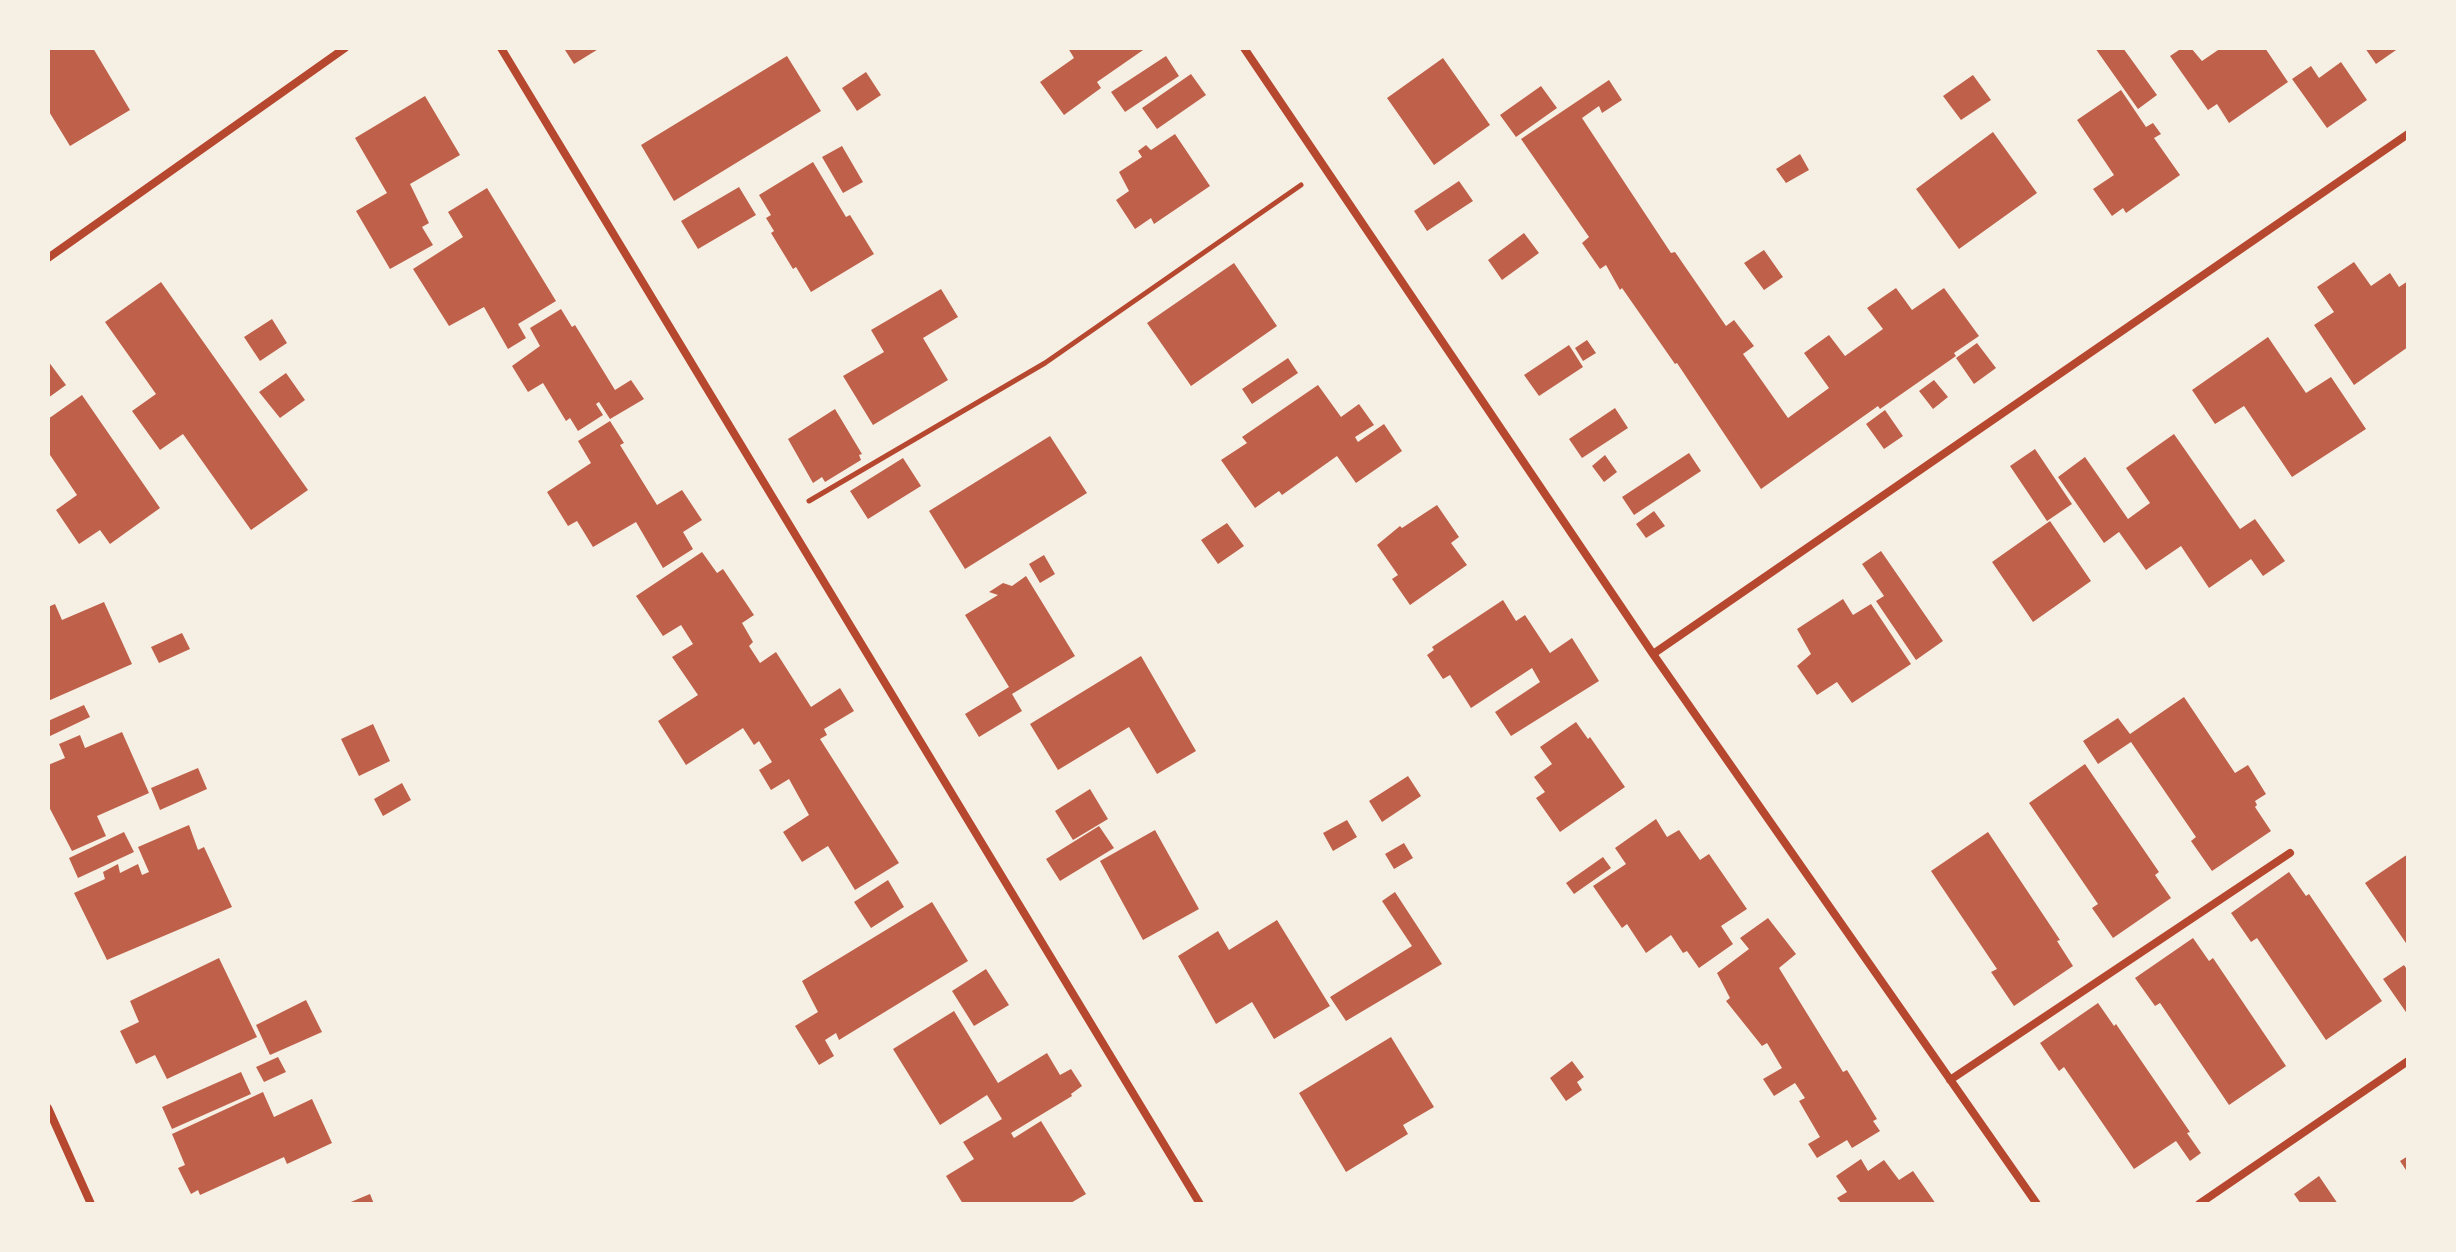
<!DOCTYPE html>
<html>
<head>
<meta charset="utf-8">
<style>
  body { margin:0 }
  #map { position:relative; width:2456px; height:1252px; overflow:hidden; background:#f6efe4; font-family:Helvetica,sans-serif }
  canvas { display:block }
  .frame { position:absolute; inset:0; border:50px solid #f6efe4; pointer-events:none }
</style>
</head>
<body>
<div id="map">
<canvas width="2456" height="1252"></canvas>
<div class="frame"></div>
</div>
<script>
const g = document.querySelector('canvas').getContext('2d');
g.lineJoin = 'round';
function paint(path, color) { g.fillStyle = color; g.fill(path, 'evenodd'); }
function trace(path, color, width, dash) { g.strokeStyle = color; g.lineWidth = width; g.lineCap = dash ? 'butt' : 'round'; g.setLineDash(dash || []); g.stroke(path); }
const building = new Path2D(`
  M48,48H93L130,110L70,146L48,110Z
  M568,48H600L574,64L565,50Z
  M1068,48H1146L1097,82L1101,88L1064,115L1040,82L1074,58Z
  M2095,48H2123L2157,95L2138,109Z
  M2182,48H2191L2202,61L2221,48H2265L2288,82L2229,123L2217,104L2208,110L2170,56Z
  M2365,48H2399L2376,64Z
  M787,56L821,111L674,201L641,145Z
  M1166,56L1179,76L1125,112L1111,92Z
  M1443,58L1490,125L1434,165L1387,98Z
  M2341,62L2367,100L2327,128L2292,79L2311,66L2319,78Z
  M866,72L881,95L857,111L842,88Z
  M1191,74L1206,95L1157,129L1142,108Z
  M1973,75L1991,100L1961,120L1943,96Z
  M1609,80L1622,100L1602,113L1599,106L1582,118L1671,253L1675,252L1726,326L1734,320L1754,346L1743,354L1788,418L1829,388L1804,353L1829,335L1845,356L1883,329L1867,308L1896,288L1912,310L1944,288L1979,336L1954,353L1956,356L1880,409L1878,406L1761,489L1677,363L1675,364L1622,288L1620,290L1606,265L1600,269L1582,243L1589,237L1521,139Z
  M1541,86L1557,108L1516,137L1500,115Z
  M2121,90L2146,127L2153,123L2161,134L2154,138L2180,175L2126,213L2123,208L2112,216L2093,189L2114,175L2077,120Z
  M425,96L460,155L410,184L429,223L422,227L433,245L390,269L356,211L387,193L355,138Z
  M1993,132L2037,193L1959,249L1916,189Z
  M1175,134L1210,186L1154,224L1151,218L1135,229L1116,200L1129,191L1119,172L1142,157L1138,151L1146,145L1151,150Z
  M842,146L863,182L843,193L822,157Z
  M1800,154L1809,170L1786,183L1776,169Z
  M813,162L846,217L850,215L874,254L811,292L796,267L793,269L771,233L774,231L766,218L771,215L759,195Z
  M1459,181L1473,201L1427,231L1414,211Z
  M739,187L756,215L698,249L681,221Z
  M487,188L556,301L518,324L526,338L508,349L484,307L449,326L413,269L463,237L448,212Z
  M1524,233L1539,253L1502,280L1488,260Z
  M1764,250L1783,277L1764,290L1744,263Z
  M2354,262L2371,286L2390,273L2399,287L2408,281V347L2354,385L2314,325L2334,312L2317,287Z
  M1234,263L1277,326L1191,386L1147,323Z
  M161,282L308,490L251,530L183,434L160,450L132,411L156,394L105,322Z
  M941,289L958,317L923,338L948,380L873,425L843,376L884,352L871,330Z
  M561,309L572,327L575,325L615,390L631,380L644,399L610,419L599,402L596,404L603,415L578,431L570,418L566,421L543,383L528,392L512,366L540,346L530,328Z
  M272,319L287,343L260,361L244,337Z
  M2268,337L2306,393L2331,377L2366,429L2292,477L2244,406L2215,424L2192,390Z
  M1587,340L1596,353L1583,361L1575,348Z
  M1977,343L1996,368L1974,384L1956,358Z
  M1569,345L1583,367L1539,396L1524,375Z
  M1288,358L1298,373L1252,404L1242,389Z
  M48,361L66,385L48,398Z
  M286,373L305,400L280,418L259,392Z
  M1934,380L1948,397L1933,409L1919,391Z
  M1318,385L1341,417L1359,404L1374,425L1355,437L1358,442L1384,424L1402,451L1356,483L1337,456L1282,495L1279,491L1255,508L1221,460L1247,443L1242,437Z
  M82,395L160,508L110,544L100,530L79,544L56,510L77,495L48,452V419Z
  M1615,408L1628,428L1582,458L1569,439Z
  M835,409L862,454L859,455L861,460L825,482L822,477L813,483L788,439Z
  M1885,410L1903,436L1884,449L1866,424Z
  M610,421L624,443L620,445L657,505L682,490L702,520L683,532L693,549L663,568L636,522L593,547L577,521L568,526L547,492L591,463L578,441Z
  M2174,434L2240,529L2255,519L2285,561L2263,576L2251,559L2209,588L2181,546L2146,570L2119,532L2104,543L2058,477L2085,457L2128,519L2150,503L2126,468Z
  M1050,436L1087,493L965,569L929,511Z
  M2035,449L2072,504L2047,521L2010,466Z
  M1689,453L1701,471L1634,515L1622,497Z
  M1605,455L1617,472L1604,482L1592,466Z
  M903,458L921,486L868,519L850,491Z
  M1437,505L1459,537L1451,543L1467,565L1410,605L1392,579L1398,575L1377,545L1400,526L1402,528Z
  M1654,511L1665,526L1646,538L1636,524Z
  M2050,521L2091,581L2033,622L1992,562Z
  M1227,523L1244,546L1218,564L1201,540Z
  M1881,551L1943,641L1916,660L1876,601L1884,596L1862,564Z
  M702,552L717,573L723,569L754,615L742,623L753,642L749,646L760,663L776,652L811,707L840,688L854,711L824,729L827,735L820,739L899,863L855,890L828,846L802,862L783,832L809,815L789,779L771,790L759,770L772,762L759,741L754,745L743,728L686,765L658,721L698,695L672,657L693,644L681,625L663,636L636,596Z
  M1044,555L1055,574L1040,583L1029,564Z
  M1026,576L1075,656L1012,694L1022,711L979,737L965,714L1009,687L965,615L998,595L989,592L1003,583L1012,586Z
  M1843,599L1853,615L1871,604L1911,664L1852,703L1837,682L1817,695L1797,666L1811,654L1797,629Z
  M1503,600L1516,621L1525,615L1550,653L1572,638L1599,681L1511,736L1495,712L1540,682L1532,668L1471,708L1450,675L1443,679L1427,655L1434,650L1432,647Z
  M104,602L132,664L48,701V607L55,604L62,620Z
  M182,633L190,649L159,663L151,647Z
  M1141,656L1196,751L1157,774L1129,727L1058,770L1030,724Z
  M2184,697L2235,773L2248,765L2266,794L2255,801L2257,805L2255,807L2271,831L2212,871L2191,841L2196,837L2131,742L2098,764L2083,741L2118,718L2130,734Z
  M84,705L90,717L48,737V721Z
  M1576,722L1588,739L1590,737L1625,787L1560,832L1536,798L1545,792L1534,777L1552,764L1540,747Z
  M373,724L390,761L359,776L341,739Z
  M122,732L149,793L97,816L106,836L72,851L48,805V765L65,758L59,744L80,735L85,748Z
  M2085,764L2159,872L2155,875L2171,898L2113,938L2092,908L2098,904L2029,803Z
  M198,768L207,789L160,810L151,788Z
  M1408,776L1421,796L1382,822L1369,801Z
  M402,783L411,800L383,816L374,799Z
  M1090,789L1108,819L1073,840L1055,811Z
  M1656,819L1667,837L1679,830L1700,860L1709,854L1747,909L1721,926L1733,944L1699,968L1687,951L1683,953L1671,935L1646,953L1627,924L1622,928L1593,886L1626,864L1615,848Z
  M1347,820L1357,837L1333,851L1323,833Z
  M189,825L198,850L204,847L232,907L107,960L74,893L105,879L103,872L118,864L120,873L138,864L142,875L149,872L138,847Z
  M1099,826L1114,848L1060,881L1046,859Z
  M1155,830L1199,909L1143,940L1100,861Z
  M124,832L134,852L78,878L69,858Z
  M1988,832L2060,940L2057,941L2073,966L2014,1006L1991,972L1997,969L1931,871Z
  M1404,843L1413,858L1394,869L1385,854Z
  M2408,854V946L2365,883Z
  M1603,857L1611,868L1574,894L1566,883Z
  M2289,872L2306,896L2309,894L2382,1001L2326,1040L2257,938L2251,942L2231,913Z
  M888,880L904,907L871,928L854,902Z
  M1395,892L1442,964L1346,1021L1330,997L1412,946L1382,901Z
  M932,902L968,961L839,1040L836,1033L825,1040L834,1056L819,1065L795,1026L818,1012L802,981Z
  M1768,918L1796,954L1779,968L1843,1072L1847,1070L1877,1119L1873,1121L1880,1131L1852,1148L1847,1140L1817,1158L1808,1144L1820,1137L1799,1101L1805,1098L1795,1083L1774,1096L1763,1079L1782,1068L1767,1043L1762,1046L1726,1001L1730,998L1717,973L1749,949L1740,938Z
  M1277,920L1330,1006L1274,1039L1252,1002L1216,1024L1178,956L1218,931L1229,950Z
  M2193,938L2209,961L2213,958L2286,1066L2229,1105L2160,1003L2155,1006L2135,978Z
  M219,958L257,1037L167,1079L155,1055L136,1064L120,1031L139,1022L130,1001Z
  M2404,965L2408,971V1015L2383,979Z
  M986,969L1009,1005L974,1026L952,991Z
  M306,1000L322,1032L270,1055L256,1025Z
  M2098,1003L2114,1026L2116,1024L2190,1132L2187,1133L2201,1153L2190,1161L2176,1141L2134,1169L2064,1067L2059,1071L2040,1043Z
  M954,1011L998,1083L1047,1053L1060,1075L1071,1069L1082,1086L1071,1094L1072,1096L1011,1133L1014,1138L1041,1121L1086,1194L1069,1204H963L946,1176L974,1159L963,1142L1002,1119L987,1095L940,1125L893,1049Z
  M1391,1037L1434,1107L1403,1125L1408,1134L1346,1172L1299,1093Z
  M278,1057L286,1072L264,1082L256,1067Z
  M1572,1061L1584,1077L1577,1082L1582,1090L1566,1101L1550,1078Z
  M241,1072L251,1094L172,1129L162,1107Z
  M263,1092L274,1117L312,1099L332,1143L287,1164L284,1157L200,1195L198,1190L191,1194L178,1168L185,1165L172,1134Z
  M2408,1156V1173L2400,1161Z
  M1861,1159L1868,1171L1884,1160L1899,1180L1913,1171L1936,1204H1842L1837,1198L1847,1192L1836,1176Z
  M2319,1176L2338,1204H2301L2294,1194Z
  M370,1194L374,1204H346Z`);
const path = new Path2D(`
  M809,501L1045,363L1301,185`);
const minor = new Path2D(`
  M501,48L1200,1204
  M1244,48L1653,654L2037,1204
  M48,258L345,48
  M1653,654L2408,134
  M1950,1080L2290,853
  M48,1108L91,1204
  M2199,1204L2408,1061`);
paint(building, '#bf614a');
trace(path, '#b5482f', 5);
trace(minor, '#b5482f', 8);
</script>
</body>
</html>
